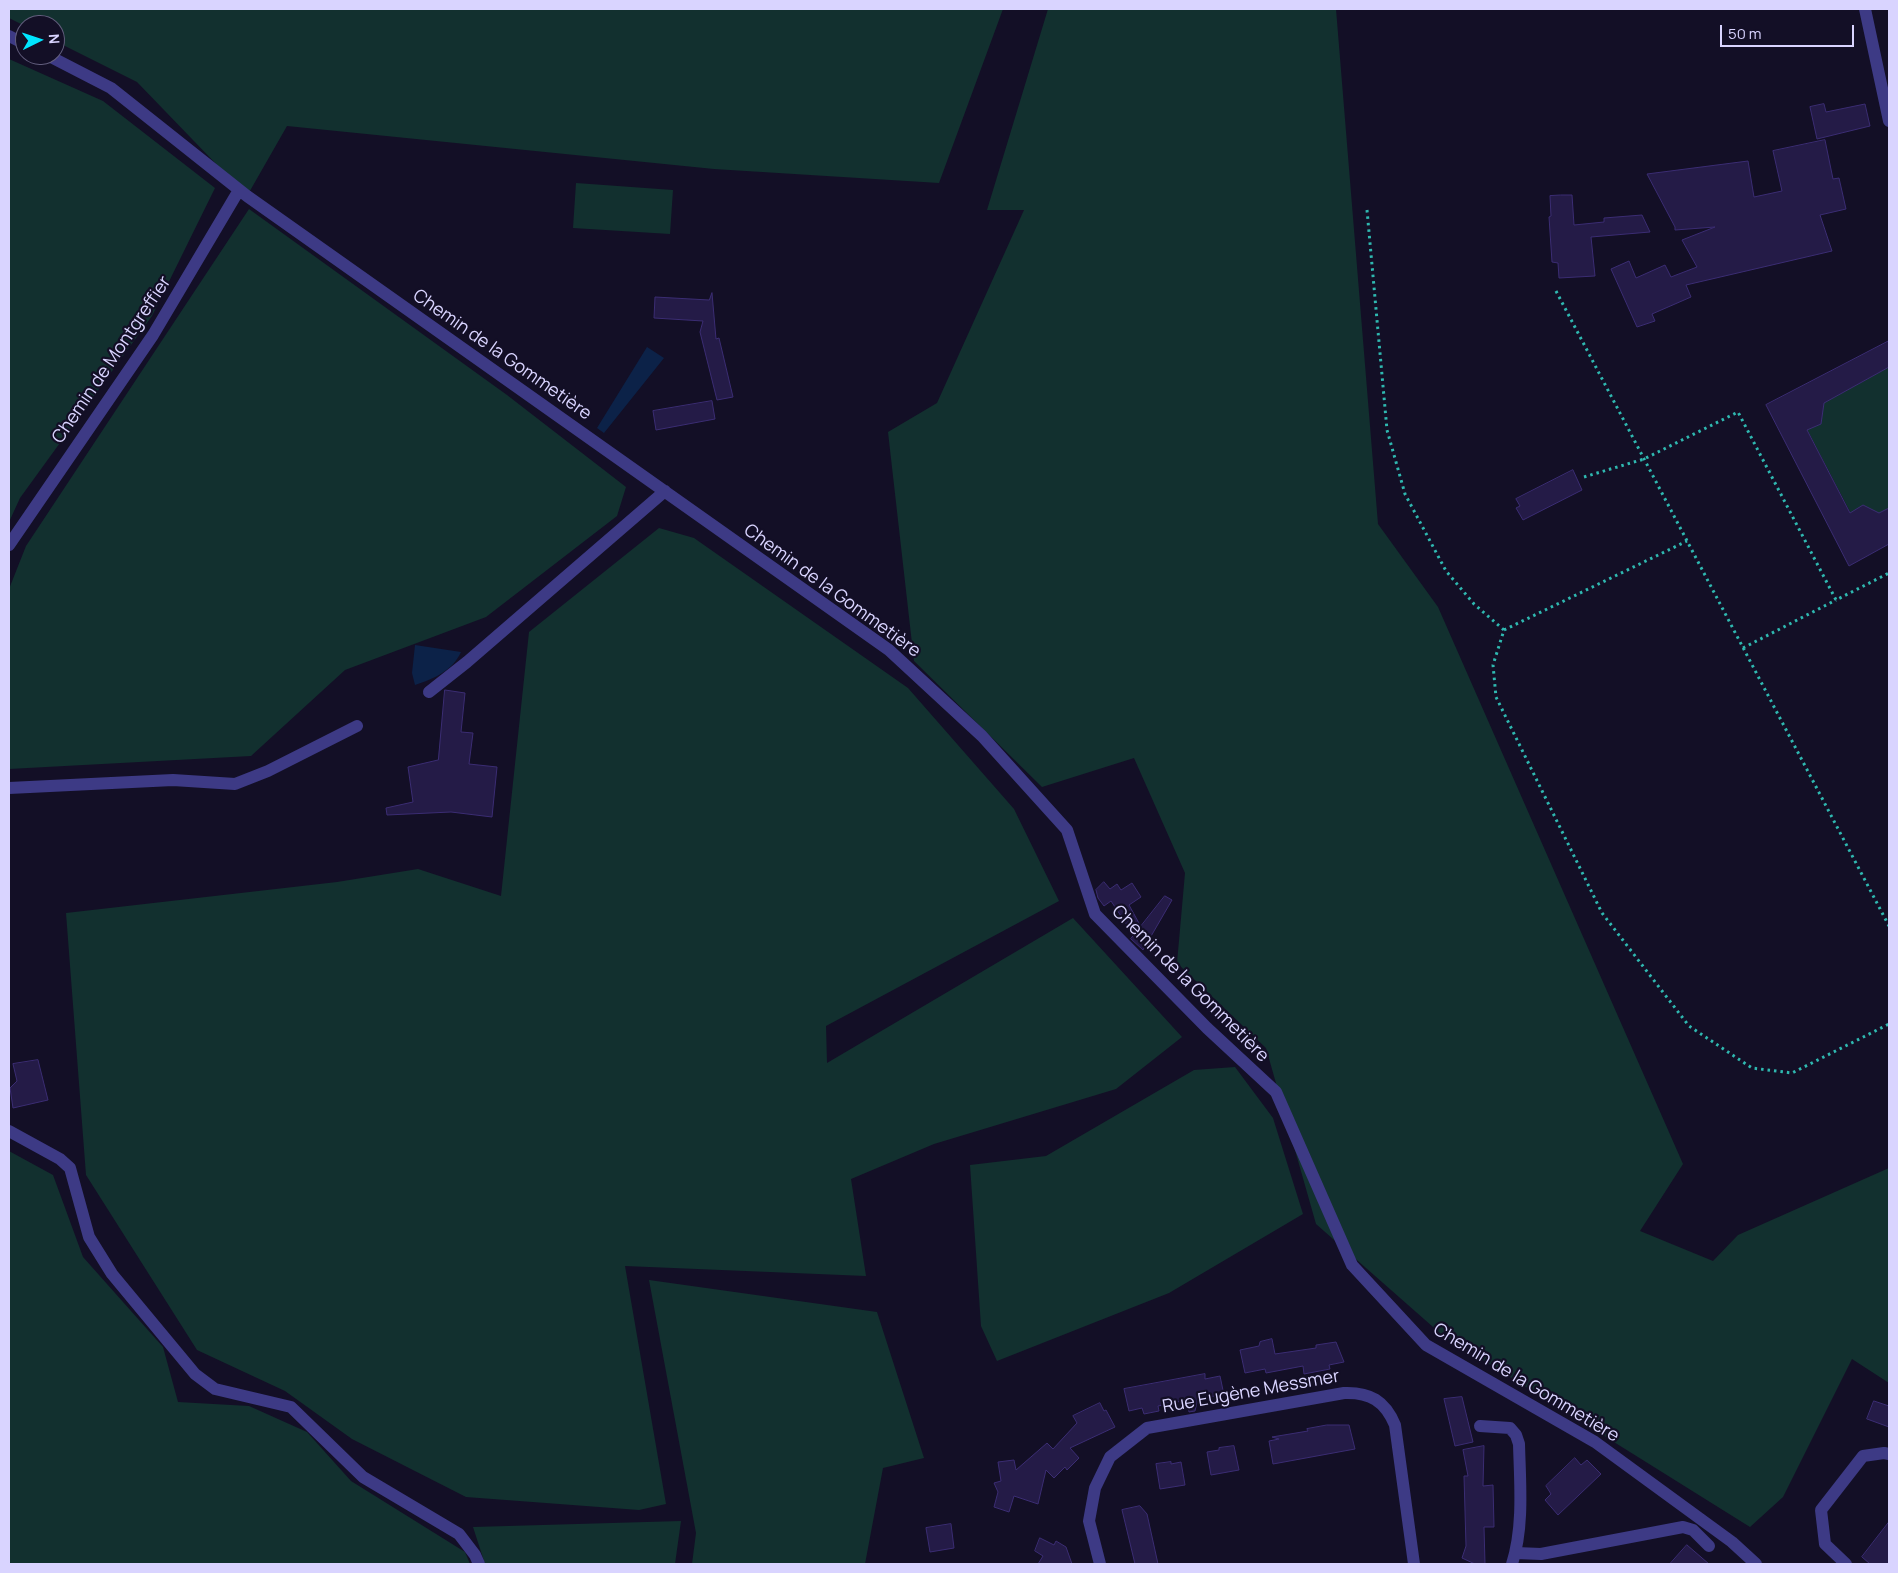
<!DOCTYPE html>
<html>
<head>
<meta charset="utf-8">
<style>
  body { margin:0 }
  #map { position:relative; width:1898px; height:1573px; overflow:hidden; background:#130f26; font-family:Manrope,sans-serif }
  canvas { display:block }
  .frame { position:absolute; inset:0; border:10px solid #d9d4ff; pointer-events:none }
  .north { position:absolute; left:15px; top:15px; width:50px; height:50px; box-sizing:border-box; background:#130f26; border:1px solid #625e7d; border-radius:50%; rotate:86deg; font-size:14px; font-weight:700; line-height:20px; text-align:center; color:#d9d4ff }
  .north::after { content:''; display:block; margin:auto; width:18px; height:22px; background:#00e5ff; clip-path:polygon(50% 0,100% 100%,50% 72%,0 100%) }
  .scale { position:absolute; left:1720px; top:25px; width:134px; height:22px; box-sizing:border-box; border:2px solid #d9d4ff; border-top:0; padding-left:6px; font-size:15px; line-height:18px; white-space:nowrap; color:#d9d4ff; -webkit-text-stroke:4px #130f26; paint-order:stroke }
</style>
</head>
<body>
<div id="map">
<canvas width="1898" height="1573"></canvas>
<div class="frame"></div>
<div class="north">N</div>
<div class="scale">50 m</div>
</div>
<script>
const g = document.querySelector('canvas').getContext('2d');
g.lineJoin = 'round';
function paint(path, color) { g.fillStyle = color; g.fill(path, 'evenodd'); }
function trace(path, color, width, dash) { g.strokeStyle = color; g.lineWidth = width; g.lineCap = dash ? 'butt' : 'round'; g.setLineDash(dash || []); g.stroke(path); }
function write(font, color, halo, rows, align = 'center') {
  g.font = font + ' Manrope,sans-serif'; g.lineWidth = 4.5; g.setLineDash([]); g.textBaseline = 'middle'; g.strokeStyle = halo; g.fillStyle = color; for (const [text, x, y, turn = 0] of rows) {
    g.save(); g.translate(x, y); g.rotate((+turn || 0) * Math.PI / 180); g.textAlign = isNaN(turn) ? turn : align; if (halo) g.strokeText(text, 0, 0); g.fillText(text, 0, 0); g.restore();
  }
}
const green = new Path2D(`
  M9,9H1003L939,183L714,169L287,126L247,196L137,82L55,41V25H25V26L9,18Z
  M1048,9H1336L1378,524L1438,607L1683,1164L1640,1231L1713,1261L1738,1235L1889,1168V1383L1852,1359L1783,1497L1750,1527L1441,1334L1316,1224L1266,1048L1177,963L1185,873L1134,758L1042,787L914,661L888,432L937,403L1024,210H987Z
  M9,59L103,101L215,188L152,316L20,498L9,522Z
  M576,183L673,190L670,234L573,228Z
  M249,209L507,395L626,487L617,516L486,617L345,670L251,756L9,769V589L26,546Z
  M1889,367V508L1857,525L1800,416Z
  M659,528L694,538L908,688L1014,809L1059,901L826,1026L827,1063L1073,918L1182,1037L1116,1089L934,1144L851,1179L866,1276L625,1266L666,1504L639,1510L466,1497L352,1439L285,1391L197,1350L86,1175L66,913L337,882L418,869L501,896L529,632Z
  M1235,1067L1273,1118L1303,1214L1169,1293L997,1361L981,1326L970,1165L1046,1156L1194,1070Z
  M9,1151L53,1175L83,1257L163,1347L178,1402L249,1406L307,1432L351,1481L465,1552L470,1564H9Z
  M649,1280L877,1312L924,1458L883,1468L865,1564H692L696,1533Z
  M681,1521L675,1564H485L473,1527Z`);
const water = new Path2D(`
  M647,347L664,358L604,433L597,428Z
  M415,645L461,652C453,670 434,679 415,685L412,673Z`);
const building = new Path2D(`
  M1824,104L1826,112L1865,104L1870,126L1817,139L1810,107Z
  M1825,140L1833,179L1839,178L1846,209L1820,215L1832,251L1686,285L1691,297L1652,314L1655,321L1637,327L1611,269L1629,261L1636,278L1665,265L1671,277L1697,267L1682,240L1715,227L1675,230V227L1647,174L1748,161L1754,197L1782,191L1773,151Z
  M1561,195H1572L1574,225L1604,222V218L1642,215L1650,232L1591,237L1595,276L1559,278L1558,263L1552,262L1549,217L1551,216L1550,196Z
  M712,293L716,339L719,338L733,397L717,400L700,332L703,321L654,318L655,297L709,300Z
  M1889,341V367L1824,403L1821,424L1807,430L1850,513L1863,505L1879,513L1889,508V544L1849,566L1766,405Z
  M712,401L715,419L656,430L653,411Z
  M1573,470L1582,490L1523,520L1516,508L1520,506L1516,499Z
  M445,690L465,693L461,732L473,733L469,764L497,767L492,817L451,812L387,815L386,808L413,802L408,767L438,760Z
  M1104,882L1110,889L1117,884L1121,890L1132,883L1141,897L1129,905L1140,925L1131,931L1111,901L1104,906L1098,898L1096,890Z
  M1165,896L1172,900L1143,950L1131,939Z
  M38,1060L48,1100L13,1108L10,1088L17,1081L13,1064Z
  M1272,1339L1275,1354L1316,1348V1345L1336,1342L1344,1362L1329,1365L1330,1369L1304,1374L1303,1366L1266,1373L1265,1369L1245,1373L1240,1350L1259,1346L1260,1342Z
  M1205,1374V1379L1220,1376L1224,1395L1198,1398L1195,1411L1189,1412L1187,1400L1158,1406L1159,1411L1144,1414L1142,1408L1129,1411L1124,1389Z
  M1462,1397L1473,1442L1455,1446L1444,1399Z
  M1874,1401L1889,1406V1427L1867,1419Z
  M1100,1403L1104,1411L1106,1410L1115,1427L1070,1448L1079,1458L1067,1470L1065,1467L1054,1478L1046,1470L1038,1504L1014,1496L1009,1512L994,1507L998,1492L994,1483L1001,1481L998,1462L1014,1460L1016,1470L1047,1443L1053,1449L1077,1423L1073,1416Z
  M1327,1425H1349L1355,1449L1273,1464L1269,1441L1279,1439L1272,1437L1308,1431L1307,1429Z
  M1234,1446L1239,1470L1211,1475L1207,1452L1219,1450V1448Z
  M1484,1446L1483,1486L1493,1485L1494,1527H1484L1485,1564H1475L1462,1558L1466,1546L1464,1476H1468L1463,1450Z
  M1575,1458L1581,1465L1587,1460L1601,1474L1558,1515L1545,1500L1551,1494L1546,1486Z
  M1171,1462V1464L1181,1462L1185,1485L1160,1489L1156,1464Z
  M1140,1506L1147,1514L1158,1564H1135L1122,1510Z
  M1889,1522V1564H1870L1862,1557Z
  M951,1524L954,1548L930,1552L926,1528Z
  M1040,1538L1054,1545L1056,1541L1066,1547L1072,1564H1038L1043,1556L1035,1551Z
  M1687,1545L1709,1564H1670Z`);
const path = new Path2D(`
  M1367,210L1387,430L1405,494L1446,571L1474,604L1504,630L1493,665L1496,697L1602,913L1689,1026L1752,1068L1792,1073L1889,1024
  M1556,291L1889,926
  M1584,477L1644,459L1738,412L1836,600L1889,573
  M1504,630L1687,541
  M1743,648L1836,600`);
const minor = new Path2D(`
  M1865,9L1889,121
  M9,36L25,44
  M47,55L111,88L247,196L889,650L982,736L1067,830L1095,914L1207,1028L1276,1092L1352,1265L1426,1345L1595,1442L1732,1542L1756,1564
  M9,545L153,335L239,190
  M429,692L467,662L665,491
  M9,788L173,780L235,784L268,771L357,726
  M9,1131L60,1159L70,1168L89,1237L112,1274L195,1374L215,1389L291,1407L363,1477L459,1534L475,1555L479,1564
  M1480,1426L1510,1428L1516,1435L1519,1444C1520,1483 1524,1527 1512,1564
  M1516,1553L1541,1554L1683,1527L1693,1530L1709,1546
  M1100,1564L1089,1521L1095,1488L1110,1457L1147,1428L1344,1393C1370,1392 1385,1401 1395,1425L1414,1564
  M1846,1564L1825,1544L1821,1510L1863,1456L1884,1453L1889,1454`);
const streetNames = [
  ["Chemin de la Gommetière",502,355,35],
  ["Chemin de Montgreffier",112,360,-56],
  ["Chemin de la Gommetière",832,591,36],
  ["Chemin de la Gommetière",1190,984,45],
  ["Chemin de la Gommetière",1526,1383,31],
  ["Rue Eugène Messmer",1251,1392,-10]
];
paint(green, '#12302f');
paint(water, '#0c2248');
paint(building, '#241b47');
trace(building, '#3b2d73', 1);
trace(path, '#2fb8b0', 3, [2.5, 4]);
trace(minor, '#3d3a85', 12);
write('18px', '#d9d4ff', '#130f26', streetNames);
</script>
</body>
</html>
